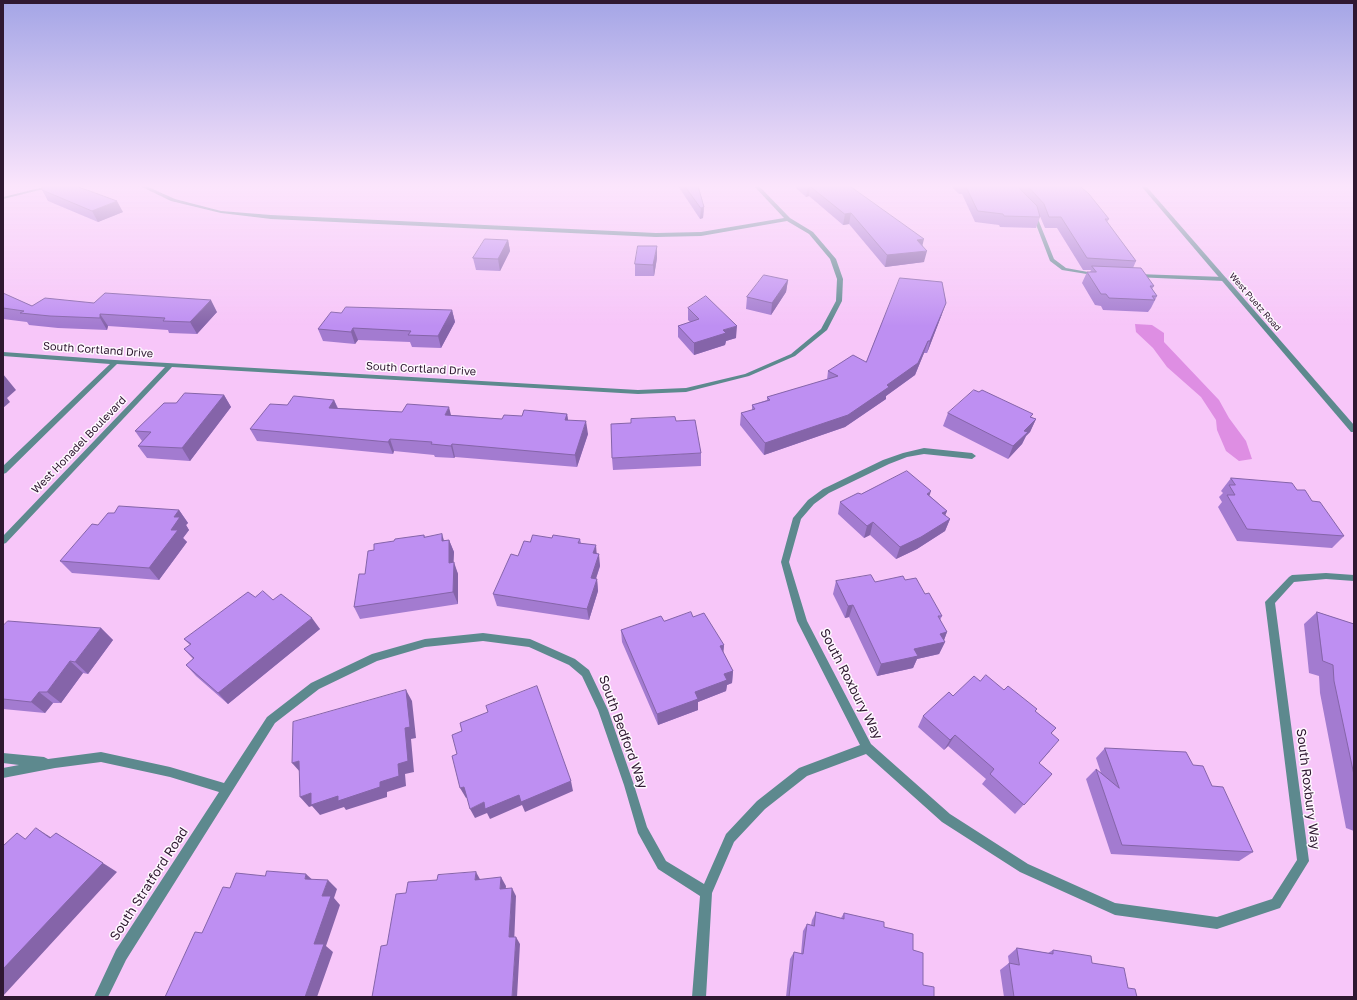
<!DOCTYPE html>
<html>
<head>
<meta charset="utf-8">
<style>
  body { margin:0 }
  #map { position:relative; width:1357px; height:1000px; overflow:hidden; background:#f7c6f9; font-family:"Golos Text",sans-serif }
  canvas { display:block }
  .frame { position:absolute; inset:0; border:4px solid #2f1831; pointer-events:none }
</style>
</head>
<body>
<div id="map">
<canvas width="1357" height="1000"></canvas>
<div class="frame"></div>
</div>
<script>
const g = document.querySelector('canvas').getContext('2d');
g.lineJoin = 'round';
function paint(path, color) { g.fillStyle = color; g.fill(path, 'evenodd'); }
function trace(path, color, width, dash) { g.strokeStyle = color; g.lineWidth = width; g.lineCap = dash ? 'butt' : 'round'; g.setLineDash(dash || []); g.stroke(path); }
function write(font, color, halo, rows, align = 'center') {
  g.font = font + ' "Golos Text",sans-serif'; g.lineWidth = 3; g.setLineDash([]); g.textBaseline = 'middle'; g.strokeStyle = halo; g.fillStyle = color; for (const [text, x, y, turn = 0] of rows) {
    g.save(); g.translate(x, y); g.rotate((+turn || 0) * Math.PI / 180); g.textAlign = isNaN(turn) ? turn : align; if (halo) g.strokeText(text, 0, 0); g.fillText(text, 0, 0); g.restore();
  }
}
const water = new Path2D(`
  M1135,324L1152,325L1164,333V342L1219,400L1229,418L1246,441L1252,459L1239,461L1226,451L1217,430L1216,420L1201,397L1167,367L1153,348L1136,332Z`);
const minor = new Path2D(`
  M48,186H56L3,199V197Z
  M140,186H146L175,199L221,211L271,215L656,233L701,232L784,218L754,186H759L790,218L813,232L836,259L843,279L842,301L827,330L795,356L749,376L686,392L638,394L172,367L6,543L3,544V536L165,367L117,364L6,473L3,474V466L110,364L3,356V352L115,360L638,390L686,388L745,374L791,354L821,329L836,301L837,279L830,259L809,234L787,221L701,236L656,237L271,219L221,213L171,201Z
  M1032,213L1036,214L1054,259L1066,268L1099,274V276L1062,270L1050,261L1032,214Z
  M1137,274L1224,277L1227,279L1224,281L1135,277V275Z
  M924,448L972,453L976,456L972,459L924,454L907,457L889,464L829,493L814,504L801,519L789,562L807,621L871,744L950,814L1028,864L1115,903L1217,917L1272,899L1297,860L1265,602L1289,577L1292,575L1326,573L1354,575V581L1326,579L1294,582L1275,603L1309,861L1280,908L1217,929L1115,915L1020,872L942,822L866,754L807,776L765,809L734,842L712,893L706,997H692L700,896L658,869L638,833L624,785L598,710L582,676L569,665L529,647L483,641L425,647L377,661L319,689L275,723L126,960L108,997H94L116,950L219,792L170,777L101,762L55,768L3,778V768L19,765L3,763V753L44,757L48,759L101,752L170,767L224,783L267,717L311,683L372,654L425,639L483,633L530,639L575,659L589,670L608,710L634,785L647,827L666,861L704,884L726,834L757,801L799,768L860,745L797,621L781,562L793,518L808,500L823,489L883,460L903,453Z`);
const tertiary = new Path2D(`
  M1141,186H1146L1354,425V432H1351Z`);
const wall = new Path2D(`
  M678,186H698L704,207L703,218L700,219Z
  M794,186H850L923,246L924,262L885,267L849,224L843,225L809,196L806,197Z
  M951,186H1080L1109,219L1107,222L1136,261L1133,268L1154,286L1152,289L1157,296L1151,308L1148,312L1103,310L1101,306L1095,305L1082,283L1087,272H1090L1091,270H1083L1057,228H1045L1039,214L1040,217L1036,228L1000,227L999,225L975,222L962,194H959Z
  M42,190L123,212L98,222L48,201Z
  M508,240L510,251L500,271L476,270L473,258Z
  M657,258L654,276H635V264Z
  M788,280L786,292L771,315L746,309L747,297Z
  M3,293L32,306L94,303L217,312L197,334L169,333L168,330L108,326L107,330L58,328L29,325L27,322L3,319Z
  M688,308L736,338L726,341L725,345L694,355L678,337V326L690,322L688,320Z
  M452,310L455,322L441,348L412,347L410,342L358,340L355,344L323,341L318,329L341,313Z
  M942,314L927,353H924L915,375L886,396V399L845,427L764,455L740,425L741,413L752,410V405L767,400V397L827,380L828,371L866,362Z
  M224,395L231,407L190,461L147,458L138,446L142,441L135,431L176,403Z
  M334,400L338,408L451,415L502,419L522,416L567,414L568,420L588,434L577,467L455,457L454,458L435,457L434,455L394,451L393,454L257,441L250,429L287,405Z
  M948,413L1033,414L1031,417L1036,419L1030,432L1026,436L1022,444L1008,459L943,426Z
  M701,453V466L613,470L612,458Z
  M1231,478L1297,490L1312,501L1344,536L1332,548L1237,541L1218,507L1222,502L1219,497L1223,493L1221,491Z
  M861,494L930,496L947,511L945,515L950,519L945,531L917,549L896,559L870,535L864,538L838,514L840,502Z
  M179,510L188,523L186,525L189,530L183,538L187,542L159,580L72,573L60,561L114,513Z
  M424,535L425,537L444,540H449L454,552L453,562L458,574V604L360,619L354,607L365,574L374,550L394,541Z
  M552,538L580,539L581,543L597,553L600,566L596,579H597L598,591L589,620L497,606L493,594L530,542Z
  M905,580L925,594L942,616L940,620L947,632L944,640L945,642L939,654L917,659L913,668L877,676L849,617L845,618L833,594L836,581L875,582Z
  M255,597L273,600L320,629L228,704L196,676L186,665L193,659L184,649L190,645L184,639Z
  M1317,612L1354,624V831L1346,828L1320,693L1319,676L1309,673L1304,624Z
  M693,617L724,645L723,652L733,671L732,683L727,685L726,691L698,702V710L658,725L622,642L621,630L664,621Z
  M3,626L101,628L113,640L88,674L83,673L61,703H53L45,713L3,709Z
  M980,681L1004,690L1037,709L1035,711L1056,728L1051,734L1050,751L1039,763L1052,774L1015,814L982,784L986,779L948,746L944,750L918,727L923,716L953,696Z
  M1105,748L1193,765L1212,786L1253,852L1239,861L1111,854L1086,779L1096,769L1101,773L1096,758Z
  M816,912L841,918L844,913L884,927L913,950L923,985L934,997H786L790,959L794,952L801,954L803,931L807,924L811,925L812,920Z
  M1017,948L1048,953L1053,950L1092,963L1128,988L1137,997H1004L1000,970L1009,963L1008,956Z`);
const shadedWall = new Path2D(`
  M808,186H810L809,196L806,197Z
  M117,201L123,212L98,222L92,211Z
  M704,207L703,218L700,219L701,208Z
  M851,213L849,224L843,225L845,214Z
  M924,239L921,251L917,240Z
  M508,240L510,251L500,271L498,259Z
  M657,246V258L654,276L653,265Z
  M927,251L924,262L885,267L887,255Z
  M788,280L786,292L771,315L772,303Z
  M211,300L217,312L197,334L190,322Z
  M946,303L942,314L927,353L930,341Z
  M452,310L455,322L441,348L438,336Z
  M100,314L108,326L107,330L100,318Z
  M737,326L736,338L726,341L725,345L694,355V343L723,330Z
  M353,328L358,340L355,344L351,332Z
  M928,341L924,353L915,375L886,396V399L845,427L764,455L765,443L887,385Z
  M3,374L16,390L7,398L10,402L3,408Z
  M224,395L231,407L190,461L182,448Z
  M334,400L339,412L329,408Z
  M449,407L452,419L445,415Z
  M567,414L569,426L565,420Z
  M1036,419L1030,432L1026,436L1022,444L1008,459L1013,446L1024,431Z
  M586,421L588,434L577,467L575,455Z
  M390,439L394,451L393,454L388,442Z
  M452,444L455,457L454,458L451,446Z
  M931,491L927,503V494Z
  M179,510L188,523L186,525L189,530L183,538L187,542L159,580L149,568L171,530L174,517Z
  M947,511L942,523V513Z
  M950,519L945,531L917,549L896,559L900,547Z
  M873,522L870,535L864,538L867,526Z
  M442,534L446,547L442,541Z
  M449,540L454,552L453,575L449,563Z
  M596,545L597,558L593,553Z
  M599,554L600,566L592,590L591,578Z
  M454,562L458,574V604L453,592Z
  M597,579L598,591L589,620L587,609Z
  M853,605L849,617L845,618L848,606Z
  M312,618L320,629L228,704L218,693Z
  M101,628L113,640L88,674L75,662Z
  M947,632L943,643L945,642L939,654L917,659L913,668L877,676L881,664L940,634Z
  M724,645L723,657L720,646Z
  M70,661L83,673L61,703L47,692Z
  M733,671L732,683L727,685L726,691L698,702V710L658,725L657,714L724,674Z
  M406,690L412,701L416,738L411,739L414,772L405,774L406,786L387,792V797L346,810L344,807L320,815L312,806L309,807L300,797L311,793L380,782L398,764L405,728Z
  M39,692L53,703L45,713L31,702Z
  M955,735L948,746L944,750L950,740Z
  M299,761L301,773L292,763Z
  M571,781L573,791L525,812L522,805L490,819L487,813L475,818L470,809L484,802L519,795Z
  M464,787L469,797L466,798L460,788Z
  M36,828L52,838H50Z
  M56,833L117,872L3,996V969Z
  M476,872L481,881L475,880Z
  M306,874L316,883L305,879Z
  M501,877L506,886L505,897L500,889Z
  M328,880L337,889L334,898L340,905L326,946L333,952L317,997H305L322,896Z
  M512,888L516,896L514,945L509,937Z
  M516,937L520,944L517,997H512Z`);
const building = new Path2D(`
  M43,186H76L117,201L92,211L42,190Z
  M685,186H698L704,207L701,208Z
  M810,186H850L854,189L924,239L917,240L927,251L887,255L851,213L845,214Z
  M966,186H1017L1037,206L1040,217L1004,216L1003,214L978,211Z
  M1028,186H1080L1089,194L1109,219H1105L1136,261L1087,258L1061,217H1049L1044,204Z
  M485,239L508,240L498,259L473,258Z
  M638,246H657L653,265L635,264Z
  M1092,266L1141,268L1154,286H1150L1157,296H1152L1155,300L1109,298L1106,294H1101L1087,272H1096Z
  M764,275L788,280L772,303L747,297Z
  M900,278L942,282L946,303L930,341H928L918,363L887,385L889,387L848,415L765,443L741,413L755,409L752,405L770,400L767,397L838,376L828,371L853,355L866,362Z
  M3,293L32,306L45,298L94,303L105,293L211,300L190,322L163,321L165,318L100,314V318L50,316L20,313L24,311L3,308Z
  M706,296L737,326L723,330L726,333L694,343L678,326L699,319L688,308Z
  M346,307L452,310L438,336L408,335L411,331L353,328L351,332L318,329L331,312L341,313Z
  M974,390L979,392L982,390L1033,414L1030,417L1036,419L1024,431L1028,432L1013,446L948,413Z
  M185,393L224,395L182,448L138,446L151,432L135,431L164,403H176Z
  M294,396L334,400L329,408L402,412L407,404L449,407L445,415L502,419L504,415L522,416L524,410L567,414L565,420L586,421L575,455L452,444L451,446L431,444L432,442L390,439L388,442L250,429L270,404L287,405Z
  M675,417L676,421L695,420L701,453L612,458L611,424L631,423V419Z
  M907,471L931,491L927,494L947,511L942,513L950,519L921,537L900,547L873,522L867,526L840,502L858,493L861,494Z
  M1231,478L1292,483L1297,490H1305L1312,501L1320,502L1344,536L1247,529L1227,495H1235L1229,485H1235Z
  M119,506L179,510L174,517H180L171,530H178L149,568L60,561L92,524L98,525L108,513H114Z
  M442,534V541L449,540V563L454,562L453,592L354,607L359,574H365L368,551L374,550V544L394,541L395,539L424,535V537Z
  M533,535L552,538L553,535L580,539L578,543L596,545L593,553L599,554L591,578L597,579L587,609L493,594L511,554L518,556L524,541L530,542Z
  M871,575L875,582L903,576L905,580L916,578L925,594L929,593L942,616H938L947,632L940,634L945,642L914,649L918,656L881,664L853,605L848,606L836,581Z
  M263,591L273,600L281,594L312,618L218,693L186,665L194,658L184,649L191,644L184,639L248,592L255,597Z
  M691,612L693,617L704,613L724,645L720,646L733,671L724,674L727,680L695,692L698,699L657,714L621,630L661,616L664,621Z
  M1317,612L1354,624V775L1334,681L1333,665L1323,661Z
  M8,621L101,628L75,662L70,661L47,692H39L31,702L3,699V626Z
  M986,675L1004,690L1008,686L1037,709L1035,711L1056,728L1051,733L1059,740L1039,763L1052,774L1024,805L990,774L994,769L955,735L950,740L923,716L949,692L953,696L974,676L980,681Z
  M537,686L571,781L521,802L519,795L485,809L484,802L470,809L464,787L460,788L452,756L457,754L452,735L462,731L460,723L488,712L486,706Z
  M406,690L410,727L405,728L408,761L398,764L399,776L380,782V787L338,801V796L311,805V793L300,797L299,761L292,763L293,722Z
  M1105,748L1186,752L1193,765L1203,766L1212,786L1223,787L1253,852L1122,845L1096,769L1119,788Z
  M36,828L50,838L56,833L103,863L3,969V846L17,833L25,839Z
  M267,871L306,874L305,879L328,880L322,896H331L314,944H324L305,997H165L195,932L202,933L223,887L230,888L236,873L265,876Z
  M476,872L475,880L501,877L500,889L512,888L509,937H516L512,997H372L381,946L387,945L396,894L406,893L408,882L437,880L438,875Z
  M816,912L844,919V913L884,922V927L913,934V950L923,953V985L934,987V997H789L794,952L803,954L807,924L814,926Z
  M1017,948L1053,954V950L1091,956L1092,963L1124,968L1128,988L1135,989L1137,997H1014L1009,963L1019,965Z`);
const farStreetnames = [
  ["West Puetz Road",1255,302,49]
];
const streetNames = [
  ["South Cortland Drive",98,350,4],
  ["South Cortland Drive",421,369,3],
  ["West Honadel Boulevard",79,445,-46]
];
const nearStreetnames = [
  ["South Roxbury Way",851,684,63],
  ["South Bedford Way",623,732,70],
  ["South Roxbury Way",1308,789,83],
  ["South Stratford Road",149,884,-57]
];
paint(water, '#de8ee3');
paint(minor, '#5d898e');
paint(tertiary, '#5d898e');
paint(wall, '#a37bd0');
paint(shadedWall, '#8564a9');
paint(building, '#be8ff2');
trace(building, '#8564a9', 1);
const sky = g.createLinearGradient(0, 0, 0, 326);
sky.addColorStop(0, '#a4a5e6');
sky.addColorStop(0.57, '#fbe5fc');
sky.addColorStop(1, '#fbe5fc00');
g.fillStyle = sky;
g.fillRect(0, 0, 1357, 326);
write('9px', '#2f1831', '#fef8fe', farStreetnames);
write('11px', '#2f1831', '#fef8fe', streetNames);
write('13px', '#2f1831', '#fef8fe', nearStreetnames);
</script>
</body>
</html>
